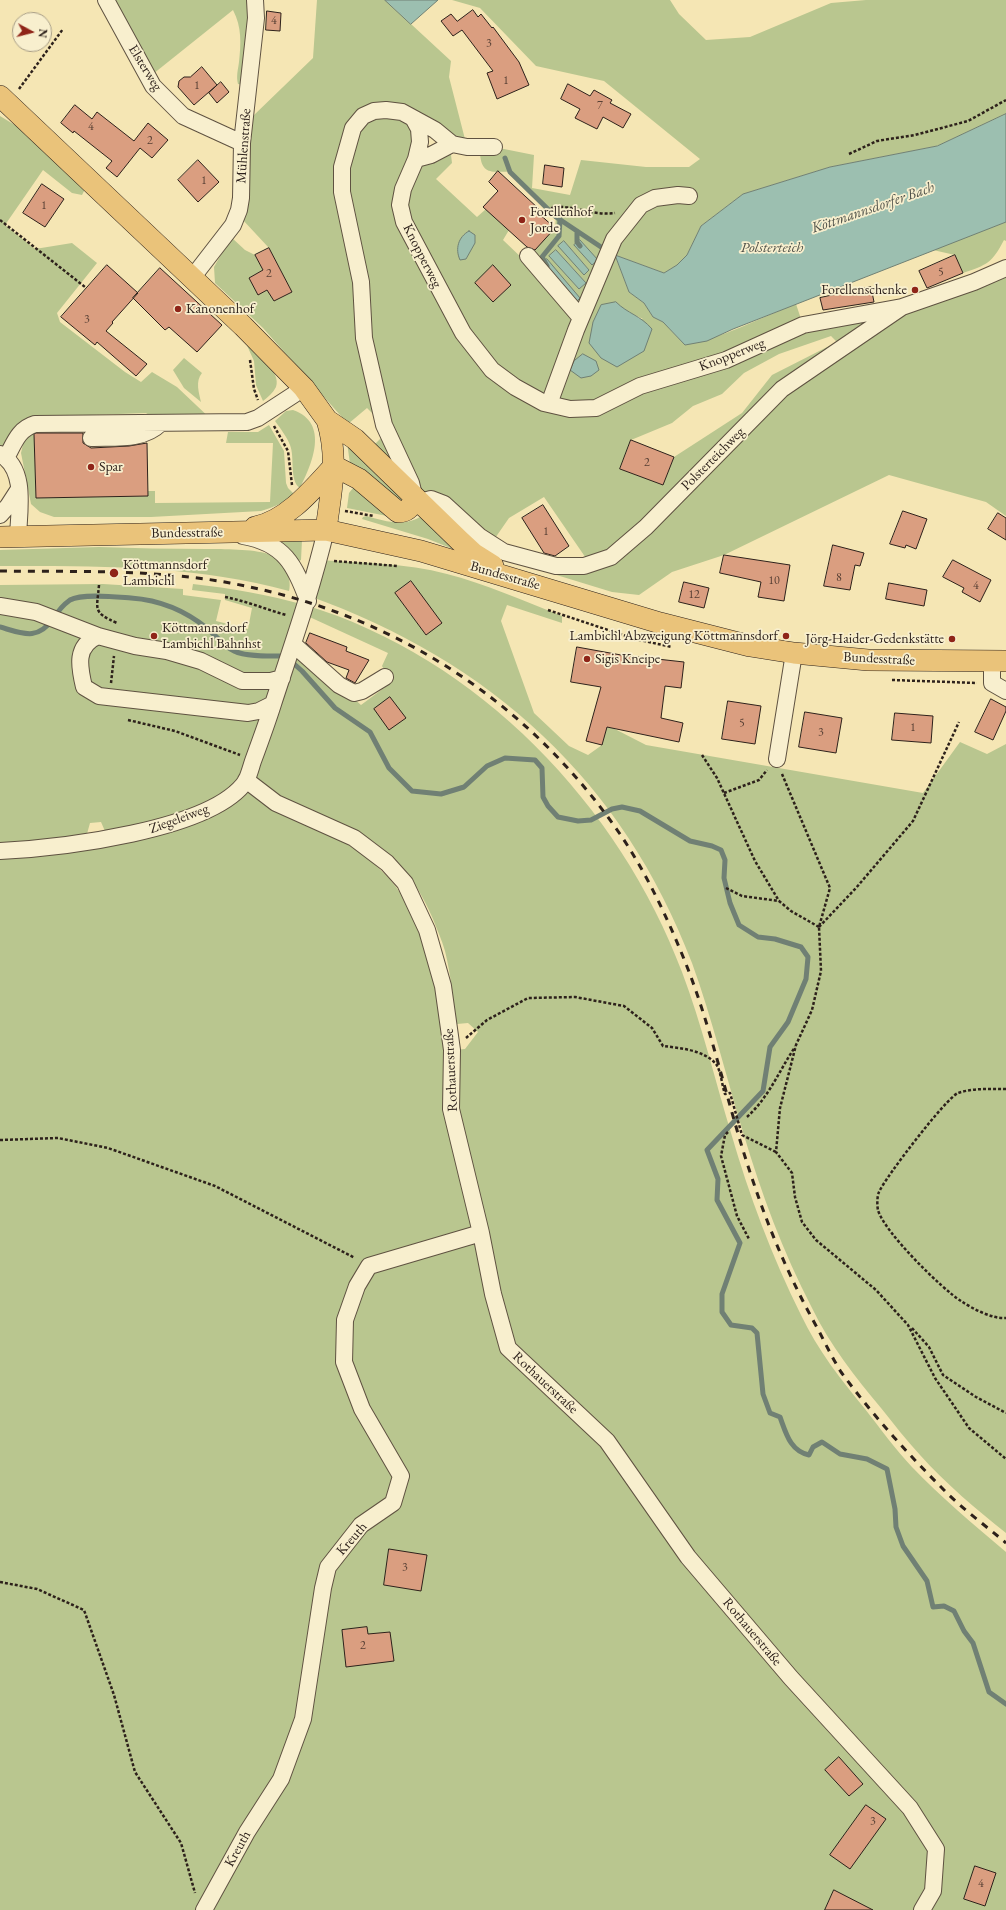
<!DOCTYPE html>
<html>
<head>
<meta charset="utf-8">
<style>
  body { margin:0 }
  #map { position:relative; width:1006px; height:1910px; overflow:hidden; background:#f5e6b4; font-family:"EB Garamond",serif }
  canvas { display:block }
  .north { position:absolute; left:12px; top:12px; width:40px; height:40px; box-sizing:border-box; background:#f8efce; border:1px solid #a79d86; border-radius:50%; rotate:97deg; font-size:11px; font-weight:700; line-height:16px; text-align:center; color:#2d211b }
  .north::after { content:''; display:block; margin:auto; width:14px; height:18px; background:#8f2418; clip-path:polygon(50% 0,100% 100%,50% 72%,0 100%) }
</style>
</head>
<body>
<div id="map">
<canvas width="1006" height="1910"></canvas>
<div class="north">N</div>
</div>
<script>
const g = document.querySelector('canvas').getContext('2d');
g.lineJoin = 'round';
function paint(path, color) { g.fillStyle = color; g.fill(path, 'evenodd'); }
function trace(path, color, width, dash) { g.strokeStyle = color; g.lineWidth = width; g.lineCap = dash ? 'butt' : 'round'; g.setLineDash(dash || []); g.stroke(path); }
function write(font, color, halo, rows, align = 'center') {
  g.font = font + ' "EB Garamond",serif'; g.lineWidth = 3.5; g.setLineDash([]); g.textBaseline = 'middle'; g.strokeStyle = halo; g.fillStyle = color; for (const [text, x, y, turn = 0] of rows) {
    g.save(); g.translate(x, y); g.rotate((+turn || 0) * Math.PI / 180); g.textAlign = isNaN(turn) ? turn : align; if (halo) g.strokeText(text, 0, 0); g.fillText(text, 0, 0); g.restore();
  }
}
const green = new Path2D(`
  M106,0H255L248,86L238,84C236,76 238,70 239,62C241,44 242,27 233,10L148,78Z
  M317,0H385L451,61L449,77L467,147L413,119L416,158L445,148L451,155L452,163L436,179L477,217L486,209L509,230L503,240L524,260L555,228L556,217L510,172C493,171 482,176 480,154L494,147L534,155L532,188L570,195L581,160L646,167H689L700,159L604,81L536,66L480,8L452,0H670L679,14L706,40L750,37L831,3L866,0H1006V114L937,146L830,167L743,194L701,226L687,255L677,265L664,273L615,255L629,292L644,303L653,317L663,322L685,345C722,338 760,318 796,304L803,325L858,316L1006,268V516L986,502L889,475L724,555L672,572L639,595L612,592L550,573L556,566L590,564L544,497L509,518L491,544L431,499L374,445L387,432L384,425L367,408L348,424L263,328L215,283L214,267L231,237L245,250L255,255L263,270L249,278L258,294L269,289L274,301L292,292L269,248L242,219L245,120L253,116L313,58ZM564,241L589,270L584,274L559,246ZM556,250L586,283L579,289L550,256ZM616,302L622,309L643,319L593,322ZM831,336L837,342L772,375L742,413L674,457L663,485L620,469L631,440L672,423L693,406L722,394L744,373L779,354Z
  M0,116L18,127L85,189L82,195L72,193L43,170L5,225L35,249L72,243L97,263L57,313L60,322L125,372L141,382L152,372L177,387L214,422L161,423L146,413L37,417L0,454Z
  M1006,222V241L1004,240C992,263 987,265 963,273L955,255L933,250Z
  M245,341C255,351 282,372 276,387C273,393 268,397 263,401L256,385L254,361Z
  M184,358L202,373C195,381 199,393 201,402L184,388L173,370Z
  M293,410C330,423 312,464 300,488C289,481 295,457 290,445C287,437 280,428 275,421L286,411Z
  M269,425L284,451L286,483L288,488L294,494C284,503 274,507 261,511L151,517H54L40,512L31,504L21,453L24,440L34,433L36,498L148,496V491H155V503L270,502L273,443H226L228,432H258Z
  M347,442L403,500L402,504L350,464Z
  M353,488H358L392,517L347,508L349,493Z
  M423,515L453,549L428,539L362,519L363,517L366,516C385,521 405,528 423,515Z
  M280,538L302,540L301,560L299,561L289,549L279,542Z
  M99,547C135,548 170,549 206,549C223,549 253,549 268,554C281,559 293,576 289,591C195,565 97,566 0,566V550Z
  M319,560C361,563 406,563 447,574C486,584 524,601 562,616V623L507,605L501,621L534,713L569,746L588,755L602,745L607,725L646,745L923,793L960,742L987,754L1006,744V1533C976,1509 946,1484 920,1455C906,1440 894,1424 881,1408C855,1377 830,1345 812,1308C783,1252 761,1193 743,1132C726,1076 712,1018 692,963C623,781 491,661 309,596ZM411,581L441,623L426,635L395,593Z
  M103,584L183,589V595L221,600L216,621L248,629L252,608L225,600V594L192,590L193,584C230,588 269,595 305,605C478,657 620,806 682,972C702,1025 715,1080 731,1133C749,1195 772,1257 801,1315C817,1349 841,1380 865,1409C880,1428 895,1449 912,1467C941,1497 974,1525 1006,1552V1910H0V585ZM303,614L388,653L382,666L392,682L361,705L293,644ZM101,822L108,838L85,841L90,823ZM343,824C388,846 414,874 433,919C437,930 442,940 445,951C451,975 453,1000 457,1024L468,1023L478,1032L465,1049L453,1050C440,1004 424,923 396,887C379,865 359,851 336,837Z`);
const water = new Path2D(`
  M385,0H438L411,24Z
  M1006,114V222L733,329L707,341L685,345L663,322L653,317L644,303L629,292L615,255L664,273L677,265L687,255L701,226L743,194L830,167L937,146Z
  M469,231L475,235V243L466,259L460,260C455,249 458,237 469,231Z
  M580,240L598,260L592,265L574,245Z
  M564,241L589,270L584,275L558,246Z
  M556,250L586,283L579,289L549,256Z
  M547,259L580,298L575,303L541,264Z
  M616,302C628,314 640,315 652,329L644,351L617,367L601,358L589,343L593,322L601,305Z
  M583,354L596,361L599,370L591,376L581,378L570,370L574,361Z`);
const stream = new Path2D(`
  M505,158L510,172L556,217L604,249
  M577,231V242L580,246
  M547,266L542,257L559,236L560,219
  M0,627C24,634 37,641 54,618C58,611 63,605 70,600C82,593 117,597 131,598C160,600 186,611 208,629C216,636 225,647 234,651C246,657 269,656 282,656
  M293,663L302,671L335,708L370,732L389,768L412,791L441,794L464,787L487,766L505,758L535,760L542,768L543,797L548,806L558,817L578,821L591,820L612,809L622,807L640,811L690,841L712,846L721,850L725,860L724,878L730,903L739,925L758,937L775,939L801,947L808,957L806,979L788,1022L770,1047L763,1091L707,1150L718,1179L717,1200L740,1243L722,1294V1312L731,1325L752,1328L757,1333L763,1394L770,1413L780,1417C786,1433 790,1451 809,1455L813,1447L822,1442L840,1454L867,1459L887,1469L895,1509L896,1527L903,1546L927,1581L933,1607L944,1606L954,1611L964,1631L973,1643L989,1692L1006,1704`);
const building = new Path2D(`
  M473,10L478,17L481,14L492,28L493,27L519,62L529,85L497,99L487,73L493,71L462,30L453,36L441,21L451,14L457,21Z
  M267,11L281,13L280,31L266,30Z
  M202,67L217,85L194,105L178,87L179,81L184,77H190Z
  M221,82L229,92L217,103L209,93Z
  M568,84L590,96L594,90L612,100L610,103L631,114L623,128L603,117L597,129L575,118L580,109L561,99Z
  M75,105L92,119L97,112L134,141L148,123L168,140L152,158L140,148L117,177L106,168L112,161L74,131L73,133L61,123Z
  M198,160L219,182L198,202L178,180Z
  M545,165L564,168L562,187L543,184Z
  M498,171L539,209L537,212L555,228L535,250L527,247L483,207L498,191L489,182Z
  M42,184L64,199L45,227L23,213Z
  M269,248L292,292L274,301L267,290L258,295L249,278L263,270L255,255Z
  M955,255L963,273L927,288L919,271Z
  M107,265L138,293L112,322L113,323L106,331L147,364L136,376L97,342L95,345L61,317Z
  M493,265L511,285L493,302L475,283Z
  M160,268L222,325L197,352L169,327L165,330L133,298Z
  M871,287L874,302L823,310L820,298Z
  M37,433H83V443L91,448L129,446L147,443L148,496L36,498L34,434Z
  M631,440L674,457L663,485L620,469Z
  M543,505L569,546L555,556L544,553L522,518Z
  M903,511L927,519L916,549L906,545L905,548L890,544Z
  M998,513L1006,518V540L988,529Z
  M833,545L864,553L860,566L855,565L850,590L824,586Z
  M724,555L790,565L784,601L758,597L761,582L720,573Z
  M953,560L991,580L980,602L962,592L964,588L943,577Z
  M411,581L442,623L426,635L395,593Z
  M684,582L709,588L704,608L679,602Z
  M889,583L927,590L924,606L886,599Z
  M310,633L347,647L346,651L369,660L355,683L346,678L349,670L327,662L306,643Z
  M577,647L621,655L684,662L681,688L665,686L661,718L683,723L679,742L607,727L602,745L586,741L601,687L571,682Z
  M390,697L406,718L389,730L374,709Z
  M991,699L1006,707V711L993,740L975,732Z
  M728,701L761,706L755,744L722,739Z
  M805,712L842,718L836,753L799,747Z
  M895,713L933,716L931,743L892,740Z
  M389,1549L427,1555L421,1591L384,1585Z
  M367,1627L368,1634L390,1632L394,1661L346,1667L342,1630Z
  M839,1757L863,1784L849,1796L825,1770Z
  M866,1805L886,1819L850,1869L830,1855Z
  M975,1866L996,1873L985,1906L964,1899Z
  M834,1890L873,1910H825Z`);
const path = new Path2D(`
  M19,89L63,29
  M849,154L877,141L915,135L968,121L1006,100
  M548,213L553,207C574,205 592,216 615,213
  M0,220L85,287
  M250,360L254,389L258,400
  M274,426L288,451L292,485
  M345,511L374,516
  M334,561L398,566
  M99,585C97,610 92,612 117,623
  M225,597C246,601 265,609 286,615
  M548,610L635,639L672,647
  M892,680L977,683
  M111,683L114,656
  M128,720L175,731L240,755
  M702,755L717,778L755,861L779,901
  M782,774L830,888L819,927L821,971L812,1010L796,1045L780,1108L776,1152L792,1173L795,1197L802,1222L816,1240L876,1290L908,1325L935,1378L969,1428L1006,1459
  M724,793L759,780L767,770
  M726,888L742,896L779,901L791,911L819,927
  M819,927L856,888L913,821L959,722
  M466,1038L487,1020L528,998L575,997L624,1006L652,1028L663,1046C680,1048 704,1050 716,1064C721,1071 722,1086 725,1094L730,1093L742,1135L776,1152
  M1006,1089C990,1089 973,1088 958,1093C946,1098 885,1178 879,1192C877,1196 877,1206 878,1210C884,1232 942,1289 961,1301C973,1309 992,1319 1006,1318
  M747,1117C769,1097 779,1071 795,1047
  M728,1132L725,1135L721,1156L737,1216L749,1239
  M0,1140L58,1138L108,1148L215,1186L355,1258
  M912,1328L929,1347L943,1375L976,1397L1006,1413
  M0,1582L37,1589L84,1610L114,1695L135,1772L181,1843L195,1893`);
const minor = new Path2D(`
  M106,0L153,86L183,116L242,143
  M413,118L435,130L452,144L467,147H494
  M416,159L431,155L452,144
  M528,256L581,318
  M192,278L233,225L239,210L241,198L242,143L256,18L255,0
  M549,404L576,330L614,239L641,205L655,198L678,195L689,196
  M91,438C116,437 143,441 161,423
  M0,454C27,469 19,510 18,536
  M6,458C14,444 18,429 35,424L247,422L258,418L304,388
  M414,495L411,483L384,425L364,338L361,282L342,192V167L353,128L363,116L374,111L386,110L402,112L413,118L419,129L420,142L416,159L403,189L400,205L404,222L463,333L492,370L515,387L544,403L570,409L596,408L640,386L726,360L803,325L902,307
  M420,502L431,499L444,504L479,536L504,552L556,566H584L611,557L646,527L782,389L902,307L974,282L1006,268
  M0,515L8,506L19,489
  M243,536C284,543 295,565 308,601
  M0,606L36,612L98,636L135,646L167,651L201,661L242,681H271L282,678
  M98,636C75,646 79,666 84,687L99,696L248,713L259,711L273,704
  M293,644L339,685L354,693L362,691L385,677
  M992,661V683L1006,691
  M777,759L794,653
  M246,780L276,803L354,838L387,863L405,883L427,930L443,986L452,1050L451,1109L481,1233L493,1294L508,1348L607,1441L688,1557L791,1678L910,1808L936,1849L933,1891L922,1910
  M0,851C58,848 212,831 246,781C249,775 251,767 253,761C260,742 267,723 273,704C292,646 312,589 326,530
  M204,1910L247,1832L281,1779L303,1719L323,1588L328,1567L361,1525L393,1503L401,1476L362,1409L344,1362L345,1320L357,1286L369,1266L481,1233`);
const major = new Path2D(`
  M0,96L243,326L304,388L327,420L355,439L459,540L474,554L493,566
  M334,466L359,479L398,512C408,512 412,506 415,498
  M255,527C287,521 313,489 334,466
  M326,530C331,490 339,459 327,420
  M0,537L326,530L421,551L660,623L750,646L794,653L868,660L1006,661`);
const rail = new Path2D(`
  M0,571C76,572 155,569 230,583C390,612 527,699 620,834C647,874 668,919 686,964C714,1035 729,1112 754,1184C771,1235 793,1285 819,1331C826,1345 833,1359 841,1372C871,1413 906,1452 942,1488C961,1508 985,1525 1006,1543`);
const markers = [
  [522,220,4,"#8f2418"],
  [915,290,4,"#8f2418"],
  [178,309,4,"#8f2418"],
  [91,467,4,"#8f2418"],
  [114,573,5,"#8f2418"],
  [154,636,4,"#8f2418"],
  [786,636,4,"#8f2418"],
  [952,639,4,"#8f2418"],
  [587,659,4,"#8f2418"]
];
const numberNames = [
  ["4",274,21],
  ["3",489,44],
  ["1",506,81],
  ["1",197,86],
  ["7",600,106],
  ["4",91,127],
  ["2",150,141],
  ["1",204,181],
  ["1",44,206],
  ["5",941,272],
  ["2",269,274],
  ["3",87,320],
  ["2",647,463],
  ["1",546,532],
  ["8",839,578],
  ["10",774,581],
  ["4",976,586],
  ["12",694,595],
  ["5",742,723],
  ["1",913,728],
  ["3",821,733],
  ["3",405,1568],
  ["2",363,1646],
  ["3",873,1822],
  ["4",981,1884]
];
const streetNames = [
  ["Elsterweg",145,68,58],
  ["Mühlenstraße",244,146,-86],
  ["Knopperweg",422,256,63],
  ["Knopperweg",732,355,-21],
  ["Polsterteichweg",713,459,-45],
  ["Bundesstraße",187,533,-1],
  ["Bundesstraße",505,576,16],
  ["Bundesstraße",879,659,3],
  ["Ziegeleiweg",179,819,-20],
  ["Rothauerstraße",451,1070,-93],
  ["Rothauerstraße",545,1383,43],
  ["Kreuth",352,1539,-49],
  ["Rothauerstraße",752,1632,50],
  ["Kreuth",238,1849,-61]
];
const poiNames = [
  ["Forellenhof",530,212],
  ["Jorde",530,228],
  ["Forellenschenke",907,290,"right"],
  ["Kanonenhof",186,309],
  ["Spar",99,467],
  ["Köttmannsdorf",123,565],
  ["Lambichl",123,581],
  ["Köttmannsdorf",162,628],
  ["Lambichl Bahnhst",162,644],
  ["Lambichl Abzweigung Köttmannsdorf",778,636,"right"],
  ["Jörg-Haider-Gedenkstätte",944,639,"right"],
  ["Sigis Kneipe",595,659]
];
const waterNames = [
  ["Köttmannsdorfer Bach",873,208,-19],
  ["Polsterteich",772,248]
];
paint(green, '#b9c68f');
paint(water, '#9cbfb0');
trace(water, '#708074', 1);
trace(stream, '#708074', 5);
paint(building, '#da9e80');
trace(building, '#2d211b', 1);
trace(minor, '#5f5241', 18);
trace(major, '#2d211b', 22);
trace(path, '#2d211b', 2.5, [3, 2]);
trace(minor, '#f8efce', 16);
trace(major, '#eac37a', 21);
trace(rail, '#2d211b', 3, [7, 7]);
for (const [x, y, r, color] of markers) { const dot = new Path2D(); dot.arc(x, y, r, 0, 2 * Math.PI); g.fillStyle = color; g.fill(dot); trace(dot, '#f8efce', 1.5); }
write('12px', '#584034', null, numberNames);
write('14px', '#2d211b', '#f8efce', streetNames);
write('14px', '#2d211b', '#f8efce', poiNames, 'left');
write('italic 15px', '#4e5048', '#f8efce', waterNames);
</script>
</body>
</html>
